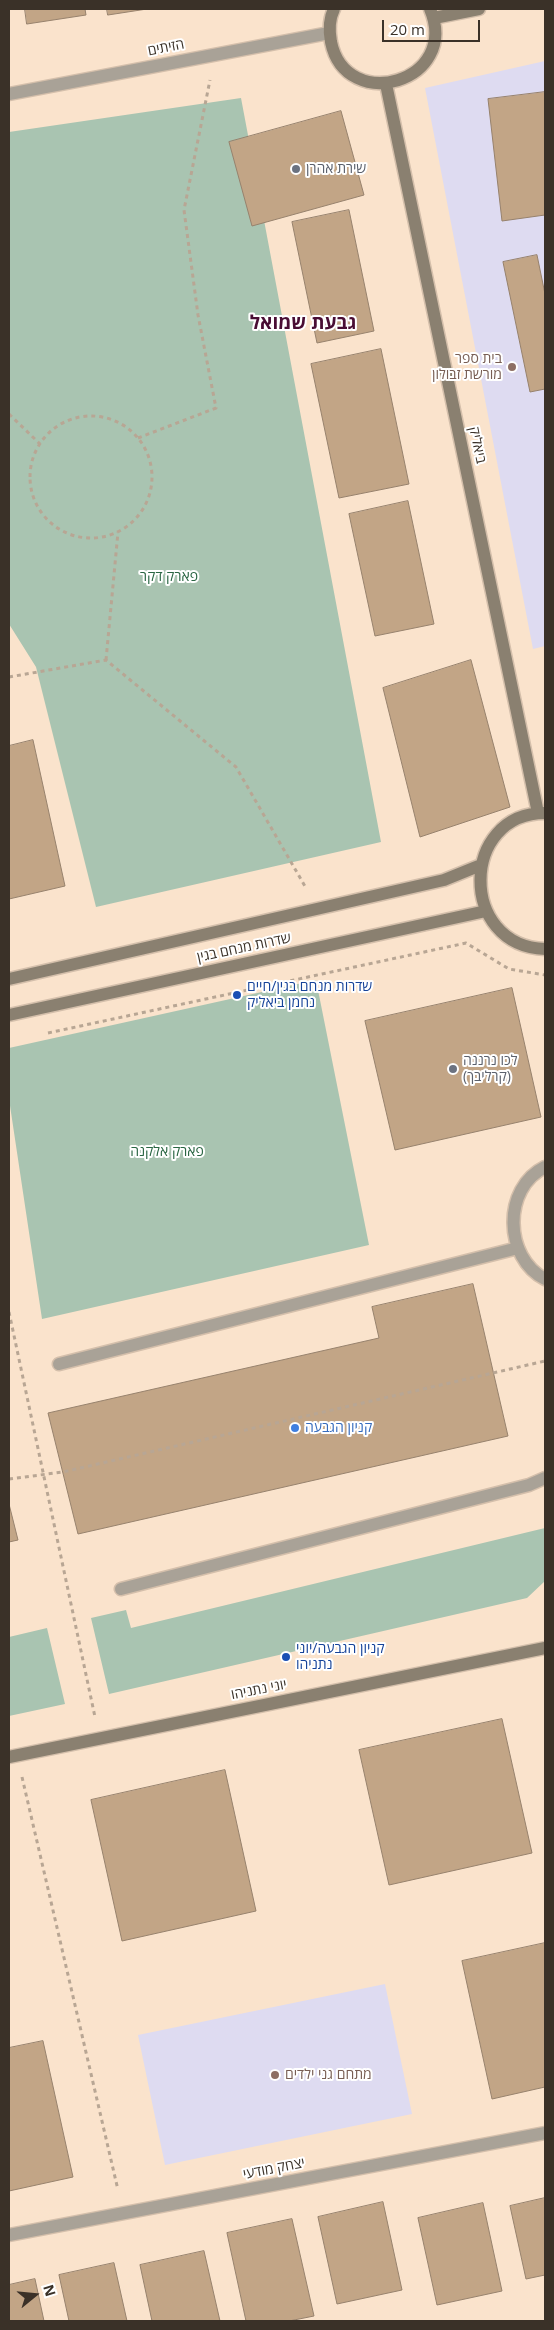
<!DOCTYPE html>
<html>
<head>
<meta charset="utf-8">
<style>
  body { margin:0 }
  #map { position:relative; width:554px; height:2330px; overflow:hidden; background:#fae3cc; font-family:"Open Sans",sans-serif }
  canvas { display:block }
  .frame { position:absolute; inset:0; border:10px solid #3a3128; pointer-events:none }
  .north { position:absolute; left:10px; top:2270px; width:50px; height:50px; -webkit-text-stroke:4px #fff; paint-order:stroke; rotate:73deg; font-size:14px; font-weight:700; line-height:20px; text-align:center; color:#3a3128 }
  .north::after { content:''; display:block; margin:auto; width:18px; height:22px; background:#3a3128; clip-path:polygon(50% 0,100% 100%,50% 72%,0 100%) }
  .scale { position:absolute; left:382px; top:20px; width:98px; height:22px; box-sizing:border-box; border:2px solid #3a3128; border-top:0; padding-left:6px; font-size:15px; line-height:18px; white-space:nowrap; color:#3a3128; -webkit-text-stroke:4px #fff; paint-order:stroke }
</style>
</head>
<body>
<div id="map">
<canvas width="554" height="2330"></canvas>
<div class="frame"></div>
<div class="north">N</div>
<div class="scale">20 m</div>
</div>
<script>
const g = document.querySelector('canvas').getContext('2d');
g.lineJoin = 'round';
function paint(path, color) { g.fillStyle = color; g.fill(path, 'evenodd'); }
function trace(path, color, width, dash) { g.strokeStyle = color; g.lineWidth = width; g.lineCap = dash ? 'butt' : 'round'; g.setLineDash(dash || []); g.stroke(path); }
function write(font, color, halo, rows, align = 'center') {
  g.font = font + ' "Open Sans",Heebo,sans-serif'; g.lineWidth = 4; g.setLineDash([]); g.textBaseline = 'middle'; g.strokeStyle = halo; g.fillStyle = color; for (const [text, x, y, turn = 0] of rows) {
    g.save(); g.translate(x, y); g.rotate((+turn || 0) * Math.PI / 180); g.textAlign = isNaN(turn) ? turn : align; if (halo) g.strokeText(text, 0, 0); g.fillText(text, 0, 0); g.restore();
  }
}
const education = new Path2D(`
  M545,61V646L533,649L425,88Z
  M385,1984L412,2114L165,2165L138,2035Z`);
const green = new Path2D(`
  M241,98L381,842L96,907L36,667L9,624V132Z
  M316,980L369,1245L42,1319L9,1099V1048Z
  M545,1528V1581L527,1598L109,1694L91,1618L126,1610L131,1628Z
  M47,1628L65,1704L9,1716V1637Z`);
const building = new Path2D(`
  M25,9H85L86,15L27,24Z
  M107,9H147L108,15Z
  M545,92V215L502,221L488,99Z
  M341,111L364,195L252,226L229,142Z
  M349,210L374,331L317,343L292,222Z
  M537,255L545,294V389L530,392L503,262Z
  M381,349L409,484L339,498L311,364Z
  M408,501L434,624L375,636L349,514Z
  M471,660L510,807L420,837L383,688Z
  M33,740L65,886L9,899V746Z
  M512,988L541,1117L395,1150L365,1021Z
  M473,1284L508,1436L78,1534L48,1413L379,1338L372,1307Z
  M9,1504L18,1540L9,1542Z
  M502,1719L532,1853L389,1885L359,1750Z
  M225,1770L256,1911L122,1941L91,1800Z
  M545,1943V2087L492,2099L462,1961Z
  M43,2041L73,2177L9,2191V2048Z
  M545,2198V2275L526,2279L510,2206Z
  M383,2202L402,2290L337,2304L318,2217Z
  M483,2203L502,2291L437,2305L418,2218Z
  M292,2219L314,2316L289,2321H246L227,2233Z
  M204,2251L220,2321H152L140,2265Z
  M114,2263L127,2321H69L59,2275Z
  M35,2279L44,2321H9V2285Z`);
const path = new Path2D(`
  M9,414L40,444
  M30 477a61 61 0 1 1 122 0a61 61 0 1 1-122 0Z
  M138,438L216,408L198,315L184,210L210,80
  M106,660L118,532
  M9,677L106,660L236,767L306,888
  M48,1033L466,943L509,969L545,975
  M9,1312L95,1717
  M9,1479L63,1472L545,1361
  M22,1777L118,2190`);
const lane = new Path2D(`
  M59,1364L518,1248
  M121,1589L529,1485L545,1478`);
const street = new Path2D(`
  M9,94L329,33
  M545,1167C502,1188 504,1258 545,1279
  M9,2235L545,2133`);
const secondary = new Path2D(`
  M334,9C329,19 329,31 331,42C346,115 461,82 430,9
  M434,18L479,9
  M386,84L538,813
  M545,813C460,813 458,946 545,949
  M9,979L444,880L481,865
  M9,1015L486,911
  M9,1757L545,1648`);
const markers = [
  [296,169,5,"#6b7280"],
  [512,367,5,"#8d6e63"],
  [237,995,5,"#1a4fb4"],
  [453,1069,5,"#6b7280"],
  [295,1428,5,"#3f7fe0"],
  [286,1657,5,"#1a4fb4"],
  [275,2075,5,"#8d6e63"]
];
const streetNames = [
  ["הזיתים",166,48,-11],
  ["ביאליק",477,445,78],
  ["שדרות מנחם בגין",244,948,-12],
  ["יוני נתניהו",259,1690,-11],
  ["יצחק מודעי",274,2169,-11]
];
const worshipNames = [
  ["שירת אהרן",306,169],
  ["לכו נרננה",463,1061],
  ["(קרליבך)",463,1077]
];
const educationNames = [
  ["בית ספר",502,359],
  ["מורשת זבולון",502,375],
  ["מתחם גני ילדים",285,2075,"left"]
];
const parkNames = [
  ["פארק דקר",169,577],
  ["פארק אלקנה",167,1152]
];
const transitNames = [
  ["שדרות מנחם בגין/חיים",247,987],
  ["נחמן ביאליק",247,1003],
  ["קניון הגבעה/יוני",296,1649],
  ["נתניהו",296,1665]
];
const shopNames = [
  ["קניון הגבעה",305,1428]
];
const districtNames = [
  ["גבעת שמואל",303,324]
];
paint(education, '#dedbf1');
paint(green, '#a9c4b1');
paint(building, '#c2a586');
trace(building, '#97826d', 1);
trace(lane, '#d4bfab', 15);
trace(street, '#d4bfab', 15);
trace(secondary, '#d4bfab', 15);
trace(path, '#b8a694', 3, [4, 4]);
trace(lane, '#a9a297', 12);
trace(street, '#a9a297', 12);
trace(secondary, '#8a8070', 12);
for (const [x, y, r, color] of markers) { const dot = new Path2D(); dot.arc(x, y, r, 0, 2 * Math.PI); g.fillStyle = color; g.fill(dot); trace(dot, '#fff', 2); }
write('14px', '#3a3128', '#fff', streetNames);
write('14px', '#5b616d', '#fff', worshipNames, 'left');
write('14px', '#785e54', '#fff', educationNames, 'right');
write('14px', '#2a6643', '#fff', parkNames);
write('14px', '#164399', '#fff', transitNames, 'left');
write('14px', '#366cbe', '#fff', shopNames, 'left');
write('bold 19px', '#490d34', '#fff', districtNames);
</script>
</body>
</html>
